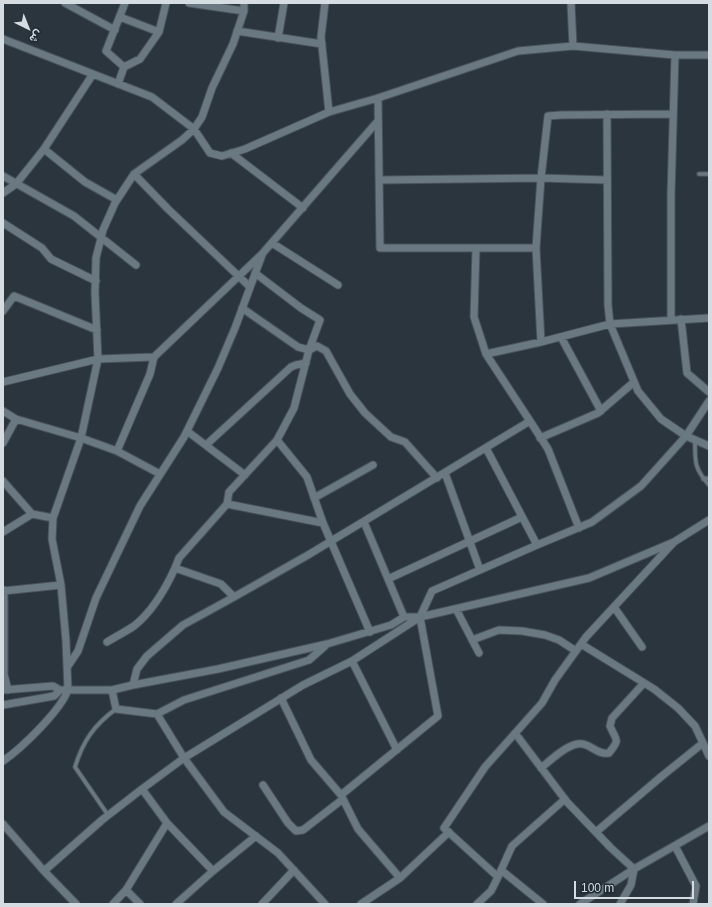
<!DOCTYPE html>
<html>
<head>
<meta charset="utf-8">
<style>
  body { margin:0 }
  #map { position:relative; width:712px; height:907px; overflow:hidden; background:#2a353e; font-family:Arial,Vazirmatn,sans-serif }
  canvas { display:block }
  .frame { position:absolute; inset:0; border:4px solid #d5dce2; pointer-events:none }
  .north { position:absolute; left:8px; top:8px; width:40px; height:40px; -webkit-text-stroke:3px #202b34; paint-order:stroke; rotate:137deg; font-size:11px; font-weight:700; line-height:16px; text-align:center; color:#d5dce2 }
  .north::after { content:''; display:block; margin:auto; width:14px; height:18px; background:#d5dce2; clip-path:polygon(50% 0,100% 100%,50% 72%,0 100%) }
  .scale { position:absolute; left:574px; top:881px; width:120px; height:18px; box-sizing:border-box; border:2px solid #d5dce2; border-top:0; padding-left:5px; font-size:12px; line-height:14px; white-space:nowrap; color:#d5dce2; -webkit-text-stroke:3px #202b34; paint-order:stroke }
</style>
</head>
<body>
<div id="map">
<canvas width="712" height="907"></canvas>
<div class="frame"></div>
<div class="north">ش</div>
<div class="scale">100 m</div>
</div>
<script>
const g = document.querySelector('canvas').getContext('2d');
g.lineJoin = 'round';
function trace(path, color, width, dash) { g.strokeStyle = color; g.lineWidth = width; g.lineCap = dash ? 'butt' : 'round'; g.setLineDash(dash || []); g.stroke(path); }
const lane = new Path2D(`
  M699,174H709
  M695,440C695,462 694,468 709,485
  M703,479L709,478
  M108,815L75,767C83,741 94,725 116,709`);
const street = new Path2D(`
  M65,3L115,30
  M189,3L244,11
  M325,3L321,37L329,112
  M571,3L573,46
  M120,17L159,32L140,59L124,67
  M237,31L322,44
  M159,32L166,3
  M278,38L284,3
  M3,39L152,97L194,129L210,153L222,156L245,149L329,112L378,98L518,51L573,46L675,55H709
  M93,74L44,149L85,182L117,200
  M118,84L124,67L106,51L125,3
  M378,98L380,248H536
  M607,114L608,305L610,324L638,391L661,419L686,436L709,401
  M231,153L303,208
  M134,174L168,209L250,287
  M3,176L74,216L136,265
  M380,180L541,178L536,248L541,342
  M607,180L541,178L548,116L561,115L673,114
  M3,193L16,184L44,149
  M3,223L42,248L51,259L96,281
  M272,243L338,285
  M476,248L474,317L486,354L530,421
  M242,308L298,347L309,350L320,320L301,308L255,273
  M3,311L14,296L97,330
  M681,319L687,373L709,392
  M671,320V195L675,55
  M561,337L601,411
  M486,354L541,342L610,324L709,318
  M3,382L98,359L154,357L262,254L377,122
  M3,411L16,419
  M187,431L245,475
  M540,438L598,413L634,382
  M3,443L16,419L81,438L117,451L160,474
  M206,445L291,367L296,365L306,363
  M486,448L537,545
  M117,451L150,374L154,357
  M445,473L480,570
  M3,481L32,514
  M314,498L373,465
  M227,504L229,492L277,440
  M364,522L404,617
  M323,523L307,477L277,440L294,408L309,350L317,346L326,351L350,394L365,413L391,437L405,442L437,478
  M3,532L32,514L53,518
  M175,568L179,558L227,504L323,523L370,632
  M388,579L522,517
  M4,590V674L8,690
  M3,591L61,585
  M614,607L642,647
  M456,609L479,653
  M472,640L499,630L522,631L545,635L559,640L576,651
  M107,642C115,637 125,632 134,626C153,611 165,590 175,568L221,584L234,597
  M581,644L654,689L678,708L695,726L709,756
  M352,661L397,750
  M68,666L78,651L96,598L140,506L184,437L218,368L235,328L262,255
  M133,685L137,669L147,656L183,625L234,597L308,555L530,421L548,449L579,528
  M3,690L53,686L60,690H112L133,685L218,669L327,644L391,625L404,617H420L589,578L674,542
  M112,690L116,709L157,714L184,700L309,660L325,646
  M281,698L311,760L341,795
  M3,705L54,696L60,690
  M157,714L184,758L224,812L278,853L325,904
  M515,733L567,802L611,848L634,869L709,826
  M3,761C22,748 60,711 68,690L66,641L61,585L52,539L53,518L81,438L98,359L95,293L96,258L103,230L115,203L134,174L182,140L194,129L202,117L212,88L233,44L244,11V3
  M541,768C551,760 573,738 586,745C594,748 600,755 609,753C621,738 616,741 610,726L612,718L644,683
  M263,785L288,823L296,831L303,830L343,799
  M3,824L44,871L76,904
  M596,832L662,776L703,743
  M256,836L213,871L167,823L142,789L184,758L303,685L352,661L420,617L432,591L537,545L592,522L641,486L686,436L709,446
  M675,846L696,886L693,904
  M501,870L543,904
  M44,871L102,820L142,789
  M498,877L512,846L565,799
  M400,878L358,829L341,795L438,716L420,617
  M113,904L126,890
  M140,904L126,890L167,823
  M176,904L213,871
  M262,904L294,870
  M361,904L400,878L449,832
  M477,904L491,891L498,877L444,828L485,767L542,703L555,680L586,637L674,542L709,520
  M580,904L634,869
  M620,904L631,885L634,869`);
trace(lane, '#49525a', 5.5);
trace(street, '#49525a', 9);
trace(lane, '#6a7882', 3.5);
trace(street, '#6a7882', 7);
</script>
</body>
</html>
